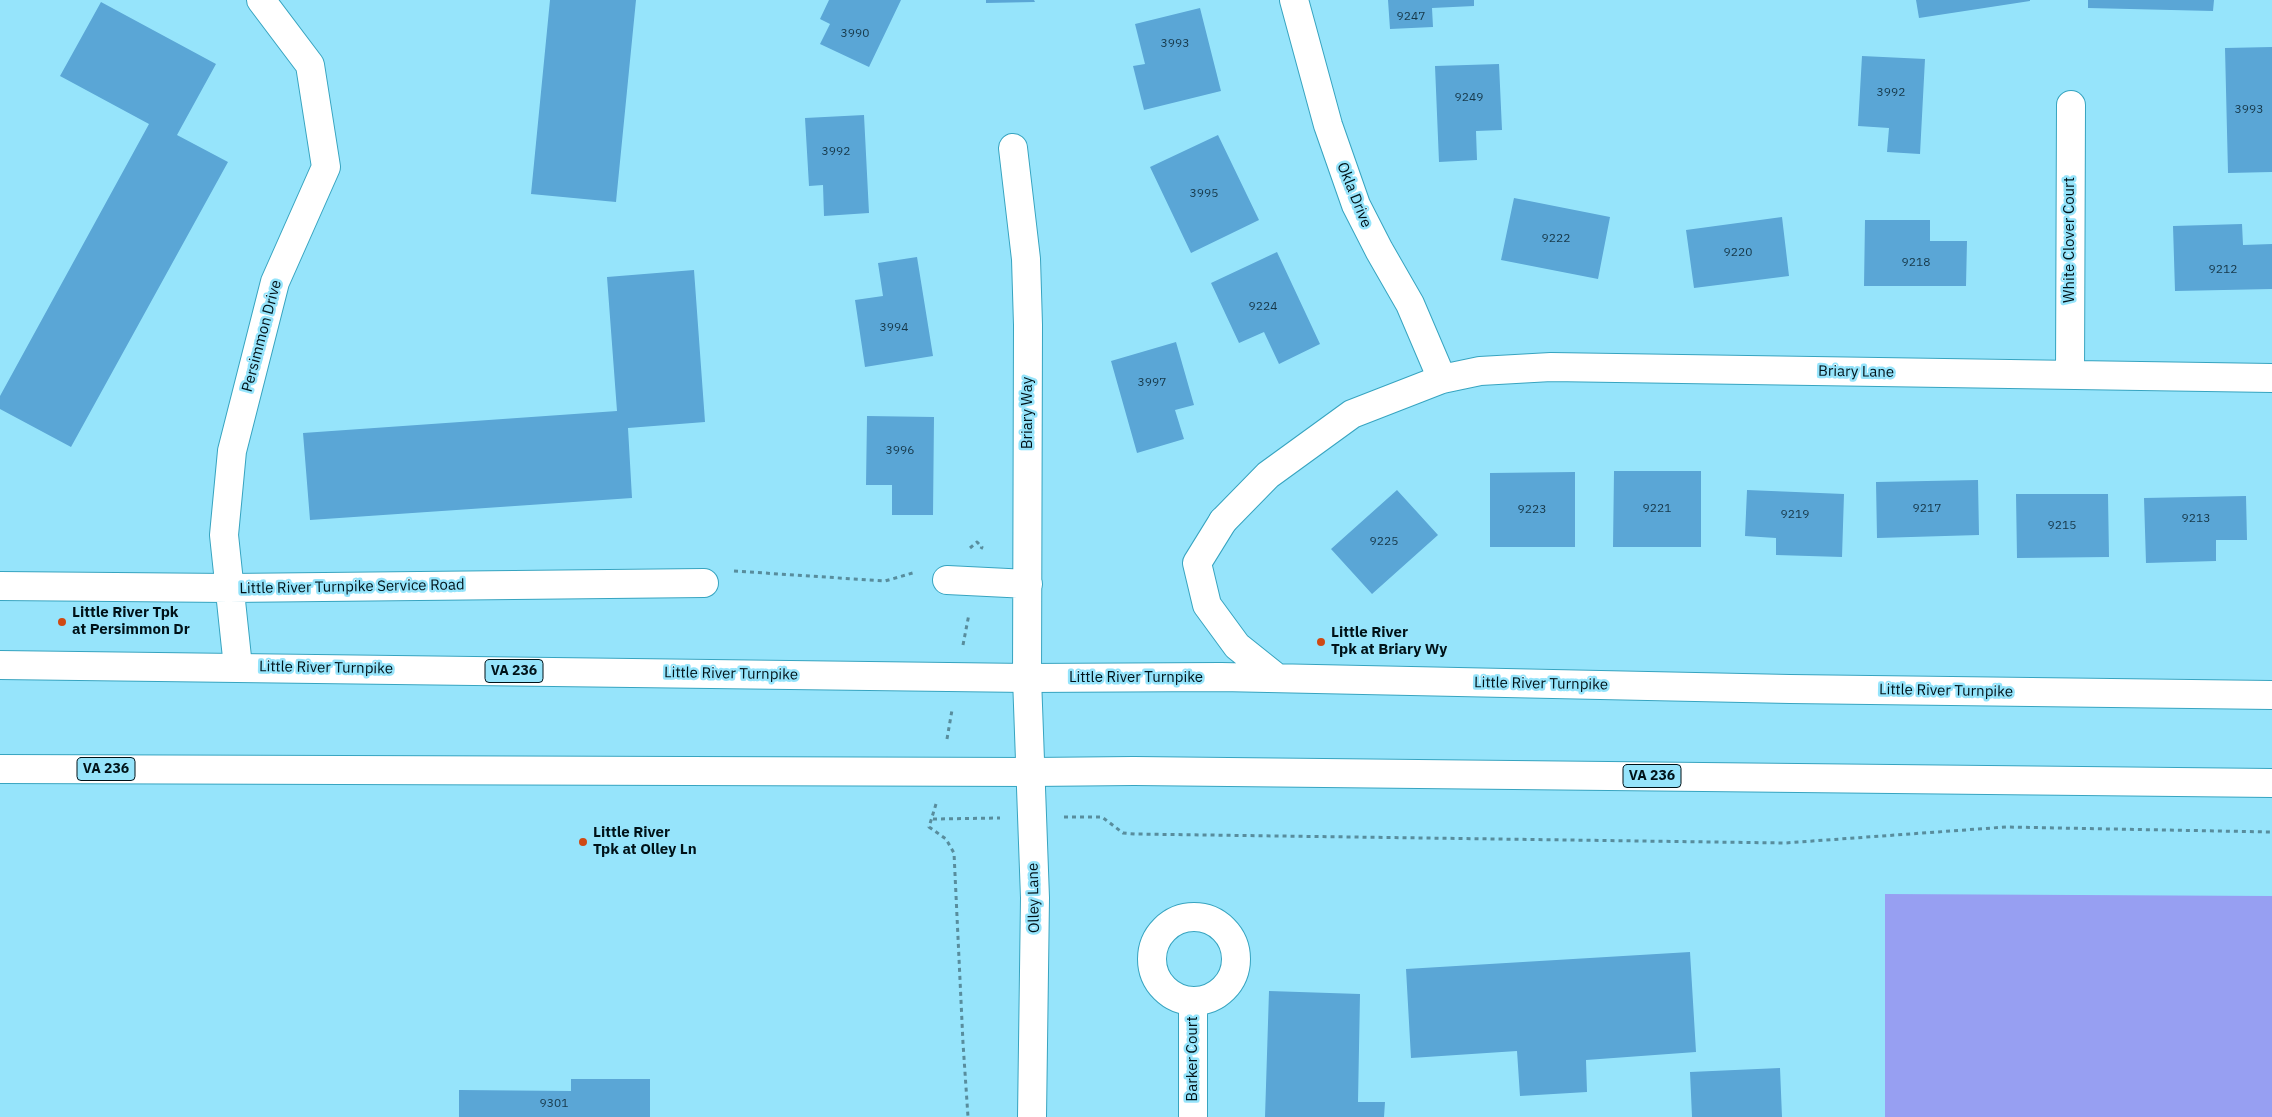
<!DOCTYPE html>
<html>
<head>
<meta charset="utf-8">
<style>
  body { margin:0 }
  canvas { display:block; background:#96e4fb }
</style>
</head>
<body>
<canvas width="2272" height="1117"></canvas>
<script>
const g = document.querySelector('canvas').getContext('2d');
g.lineJoin = 'round';
function paint(path, color) { g.fillStyle = color; g.fill(path, 'evenodd'); }
function trace(path, color, width, dash) { g.strokeStyle = color; g.lineWidth = width; g.lineCap = dash ? 'butt' : 'round'; g.setLineDash(dash || []); g.stroke(path); }
function write(font, color, halo, rows, align = 'center') {
  g.font = font + ' "IBM Plex Sans",sans-serif'; g.lineWidth = 5; g.setLineDash([]); g.textBaseline = 'middle'; g.strokeStyle = halo; g.fillStyle = color; for (const [text, x, y, turn = 0] of rows) {
    g.save(); g.translate(x, y); g.rotate((+turn || 0) * Math.PI / 180); g.textAlign = isNaN(turn) ? turn : align; if (halo) g.strokeText(text, 0, 0); g.fillText(text, 0, 0); g.restore();
  }
}
const forest = new Path2D(`
  M1885,894L2272,896V1117H1885Z`);
const building = new Path2D(`
  M550,0H636L616,202L531,194Z
  M829,0H901L869,67L820,44L830,24L820,19Z
  M986,0H1034L1035,2L986,3Z
  M1388,0H1474V6L1432,8L1433,27L1390,29Z
  M1916,0H2030V1L1919,18Z
  M2088,0H2214L2213,11L2088,8Z
  M101,2L216,64L177,135L228,162L71,447L0,409V396L149,124L60,76Z
  M1200,8L1221,91L1144,110L1133,66L1145,64L1135,24Z
  M2272,47V172L2228,173L2225,48Z
  M1862,56L1925,59L1920,154L1887,152L1889,128L1858,126Z
  M1499,64L1502,130L1476,131L1477,160L1439,162L1435,66Z
  M864,115L869,213L824,216L823,185L809,186L805,118Z
  M1218,135L1259,220L1191,253L1150,167Z
  M1514,198L1610,217L1598,279L1501,260Z
  M1782,217L1789,276L1694,288L1686,230Z
  M1865,220H1930V241H1967L1966,286H1864Z
  M2242,224L2243,245L2272,244V289L2175,291L2173,226Z
  M1277,252L1320,344L1279,364L1264,332L1239,343L1211,283Z
  M917,257L933,356L865,367L855,300L883,296L878,263Z
  M694,270L705,422L628,428L632,498L310,520L303,433L617,411L607,277Z
  M1176,342L1194,405L1175,410L1184,439L1137,453L1111,361Z
  M867,416L934,417L933,515H892V485H866Z
  M1614,471H1701V547H1613Z
  M1575,472V547H1490V473Z
  M1978,480L1979,535L1877,538L1876,482Z
  M1397,490L1438,535L1372,594L1331,549Z
  M1747,490L1844,494L1842,557L1776,555V538L1745,536Z
  M2016,494H2108L2109,557L2017,558Z
  M2246,496L2247,540H2216V561L2146,563L2144,498Z
  M1690,952L1696,1052L1586,1060L1587,1092L1520,1096L1517,1051L1411,1058L1406,969Z
  M1269,991L1360,994L1358,1102H1385L1384,1117H1265Z
  M1780,1068L1782,1117H1692L1690,1072Z
  M571,1079H650V1117H459V1090L571,1091Z`);
const path = new Path2D(`
  M970,548L977,542L982,547L981,549
  M734,571L885,581L916,572
  M963,645L969,614
  M947,739L952,710
  M936,804L929,827L946,839L954,853L963,1043L968,1117
  M1064,817H1102L1123,833L1135,834L1785,843L2006,827L2272,832
  M933,819L1000,818`);
const street = new Path2D(`
  M1294,0L1328,125L1356,205L1379,250L1410,304L1442,379
  M1013,148L1026,259L1028,325L1027,678
  M2070,375L2071,105
  M1223,521L1268,475L1352,414L1442,379L1480,371L1551,367L2272,378
  M947,580L1028,584
  M0,586L229,588L704,583
  M238,667L224,535L232,451L275,282L326,167L310,65L261,0
  M1152 959a42 42 0 1 1 84 0a42 42 0 1 1-84 0Z
  M1193,1117V1001`);
const secondary = new Path2D(`
  M1027,678L1035,898L1032,1117`);
const primary = new Path2D(`
  M1223,521L1197,563L1207,605L1237,646L1277,678
  M0,665L1027,678L1221,677L1790,689L2272,695
  M0,769L1031,772L1134,771L2272,783`);
const markers = [
  [62,622,5,"#cf4913"],
  [1321,642,5,"#cf4913"],
  [583,842,5,"#cf4913"]
];
const numberNames = [
  ["9247",1411,17],
  ["3990",855,34],
  ["3993",1175,44],
  ["3992",1891,93],
  ["9249",1469,98],
  ["3993",2249,110],
  ["3992",836,152],
  ["3995",1204,194],
  ["9222",1556,239],
  ["9220",1738,253],
  ["9218",1916,263],
  ["9212",2223,270],
  ["9224",1263,307],
  ["3994",894,328],
  ["3997",1152,383],
  ["3996",900,451],
  ["9221",1657,509],
  ["9217",1927,509],
  ["9223",1532,510],
  ["9219",1795,515],
  ["9213",2196,519],
  ["9215",2062,526],
  ["9225",1384,542],
  ["9301",554,1104]
];
const shields = [
  [514,671,58],
  [106,769,58],
  [1652,776,58]
];
const shieldNames = [
  ["VA 236",514,671],
  ["VA 236",106,769],
  ["VA 236",1652,776]
];
const streetNames = [
  ["Okla Drive",1354,195,68],
  ["White Clover Court",2070,240,-90],
  ["Persimmon Drive",262,336,-75],
  ["Briary Lane",1856,372,1],
  ["Briary Way",1028,413,-90],
  ["Little River Turnpike Service Road",352,587,-1],
  ["Little River Turnpike",326,668,1],
  ["Little River Turnpike",731,674,1],
  ["Little River Turnpike",1136,678],
  ["Little River Turnpike",1541,684,1],
  ["Little River Turnpike",1946,691,1],
  ["Olley Lane",1034,898,-91],
  ["Barker Court",1193,1059,-90]
];
const poiNames = [
  ["Little River Tpk",72,613],
  ["at Persimmon Dr",72,630],
  ["Little River",1331,633],
  ["Tpk at Briary Wy",1331,650],
  ["Little River",593,833],
  ["Tpk at Olley Ln",593,850]
];
paint(forest, '#979ff2');
paint(building, '#5aa6d6');
trace(street, '#37a4c0', 30);
trace(secondary, '#37a4c0', 30);
trace(primary, '#37a4c0', 30);
trace(path, '#588d9d', 3, [4, 4]);
trace(street, '#fff', 28);
trace(secondary, '#fff', 28);
trace(primary, '#fff', 28);
for (const [x, y, r, color] of markers) { const dot = new Path2D(); dot.arc(x, y, r, 0, 2 * Math.PI); g.fillStyle = color; g.fill(dot); trace(dot, '#96e4fb', 2); }
write('12px', '#163748', null, numberNames);
for (const [x, y, w] of shields) { const box = new Path2D(); box.roundRect(x - w / 2, y - 11.5, w, 23, 4); g.fillStyle = '#96e4fb'; g.fill(box); trace(box, '#001218', 1); }
write('bold 14px', '#001218', null, shieldNames);
write('15px', '#001218', '#96e4fb', streetNames);
write('bold 15px', '#001218', '#96e4fb', poiNames, 'left');
</script>
</body>
</html>
